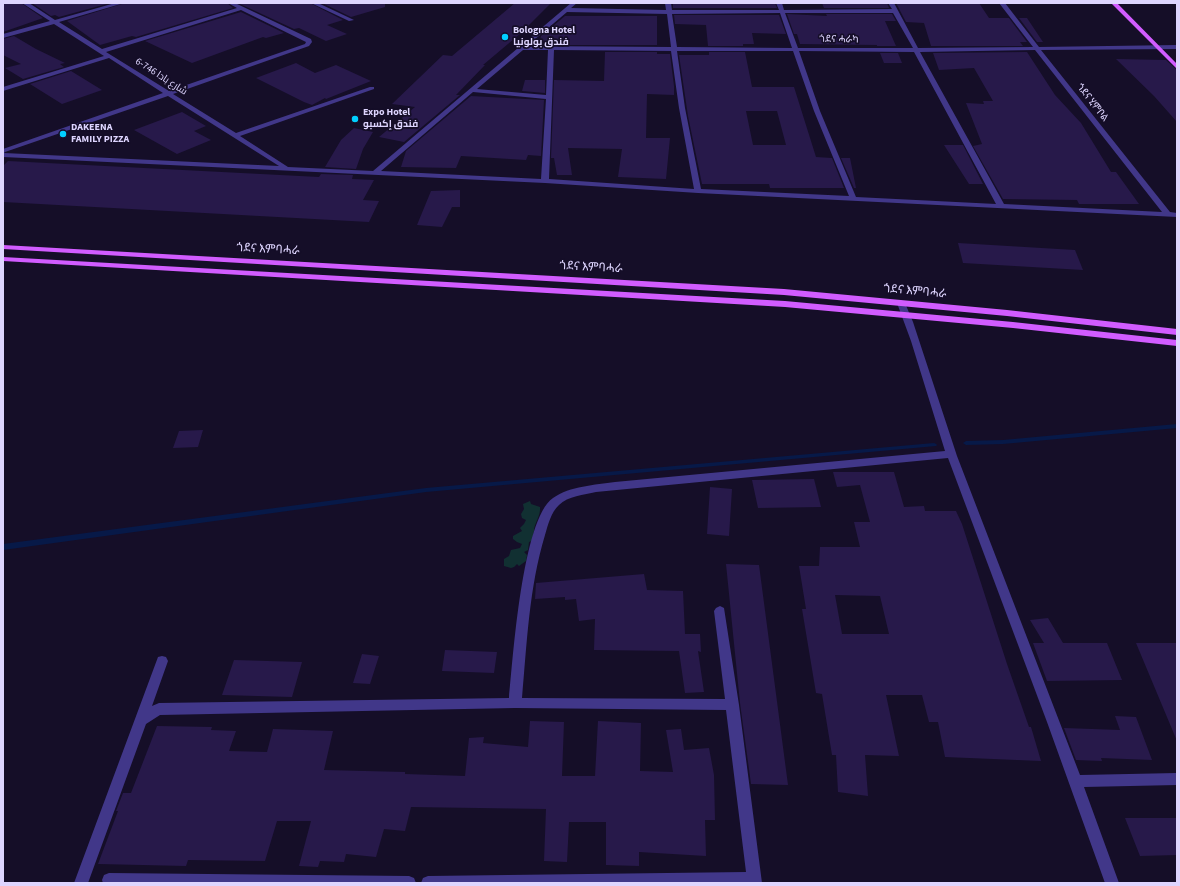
<!DOCTYPE html>
<html>
<head>
<meta charset="utf-8">
<style>
  body { margin:0 }
  #map { position:relative; width:1180px; height:886px; overflow:hidden; background:#150e28; font-family:"Source Sans 3",sans-serif }
  canvas { display:block }
  .frame { position:absolute; inset:0; border:4px solid #ded5ff; pointer-events:none }
</style>
</head>
<body>
<div id="map">
<canvas width="1180" height="886"></canvas>
<div class="frame"></div>
</div>
<script>
const g = document.querySelector('canvas').getContext('2d');
g.lineJoin = 'round';
function paint(path, color) { g.fillStyle = color; g.fill(path, 'evenodd'); }
function trace(path, color, width, dash) { g.strokeStyle = color; g.lineWidth = width; g.lineCap = dash ? 'butt' : 'round'; g.setLineDash(dash || []); g.stroke(path); }
function write(font, color, halo, rows, align = 'center') {
  g.font = font + ' "Source Sans 3",Cairo,"Noto Sans Ethiopic",sans-serif'; g.lineWidth = 3.5; g.setLineDash([]); g.textBaseline = 'middle'; g.strokeStyle = halo; g.fillStyle = color; for (const [text, x, y, turn = 0] of rows) {
    g.save(); g.translate(x, y); g.rotate((+turn || 0) * Math.PI / 180); g.textAlign = isNaN(turn) ? turn : align; if (halo) g.strokeText(text, 0, 0); g.fillText(text, 0, 0); g.restore();
  }
}
const green = new Path2D(`
  M530,501L531,504L540,507C541,516 534,523 534,531C533,535 534,537 532,541L529,542L528,550L524,552L527,555L526,561L519,566L517,564L514,567L511,568L504,566V559L509,556L511,550L520,548L522,544L517,542L513,539V536L522,531L520,528L524,524L526,520L522,518L521,514L524,509L523,504Z`);
const stream = new Path2D(`
  M1177,424V428L1003,444L966,445L963,443L966,441L1003,440Z
  M934,443L936,444L937,445L936,446L426,492L3,550V544L426,488Z`);
const building = new Path2D(`
  M3,3H21L43,18L3,32Z
  M32,3H110L59,17L55,15L51,16Z
  M125,3H227L233,8L136,37L132,36L100,45L67,21Z
  M238,3H310L343,20L327,25L347,34L326,41L299,28L294,29Z
  M322,3H385V7L351,17Z
  M515,3H551L521,33L483,65H485L456,95H460L404,142L379,137L415,107L392,104L443,55L452,56Z
  M673,3H775L777,8H673Z
  M822,3H887L889,8H824Z
  M896,3H979L989,18H1009L1027,42H1020L1023,46H931L924,23L906,22Z
  M241,12L284,33L266,38L263,37L192,63L145,41Z
  M787,14L827,16L826,14H892L896,21H885L896,46H877V45L800,44L797,34H794Z
  M674,15H779L786,34L752,33L754,44H743V46H708L706,25L675,24Z
  M565,16H657V45H539L541,36Z
  M1019,18H1027L1043,42H1037Z
  M14,36L36,49L65,63L60,64L64,67L23,79L5,68L21,64L3,55V39Z
  M605,52H657V54H670L674,86V95L647,94L646,138H670L666,179L618,177L622,149L568,148L572,175H557L554,158H551L554,80L604,81Z
  M709,52H745L752,87H794L816,157L832,158L844,188H770L769,184H702L688,116L679,55H709ZM746,111H777L786,145H753Z
  M1027,52L1055,95L1081,123L1111,172H1116L1139,204H1079L1077,200L1003,199L973,146L982,144L966,103L984,104L983,101H993L974,68L939,70L933,53Z
  M880,53H898L902,63H884Z
  M1116,59L1166,60L1177,70V122L1154,96Z
  M296,63L315,73L336,65L371,81L326,99L325,98L312,105L304,102L256,78Z
  M71,71L102,90L62,104L30,84Z
  M525,80H545V93L522,91Z
  M471,96L544,100L541,156L528,155L526,160L461,156L456,168L401,167L406,151Z
  M182,112L206,126L194,131L211,140L177,154L134,130Z
  M354,128L373,132L363,149L356,169L325,167L341,140Z
  M944,145H963L983,184H969Z
  M841,158H850L856,188H854Z
  M8,161L319,177L321,174L353,175L352,179L374,180L363,200L379,201L369,222L3,202V166Z
  M460,190V207H452L442,227L417,225L431,191Z
  M958,243L1075,250L1083,270L963,263Z
  M203,430L198,447L173,448L179,431Z
  M833,472H894L904,507L924,506L925,511H956L962,524L1007,664L1029,727H1031L1041,761L945,757L938,722H929L922,695H886L899,756L865,755L868,796L838,792L836,755H832L822,694L816,693L802,609H806L799,566H819L820,547H860L854,522H870L860,485L837,487ZM835,595L880,596L889,634H842Z
  M814,479L821,507L758,508L752,480Z
  M710,487L732,489L729,536L707,534Z
  M726,564L759,565L788,785L751,784L740,703Z
  M644,574L647,590L683,591L685,634H700L701,652L698,651L704,692L685,693L679,651L594,650L595,619L579,621L576,599L565,600V597L535,599L536,583Z
  M1048,618L1063,643H1107L1122,680L1047,681L1033,643H1044L1030,620Z
  M1136,643H1177V741Z
  M445,650L497,652L494,673L442,671Z
  M362,654L379,656L370,684L353,683Z
  M234,660L302,662L292,697L222,695Z
  M1115,716L1136,717L1152,760L1101,758L1102,761L1076,760L1064,728L1120,730Z
  M530,721L564,722L562,776H595L598,721L641,723L640,771L673,772L666,730L681,729L684,750L709,748L714,775L715,820H705L706,856L639,852V866L606,865V822H569L567,862L544,861L546,809L411,807L405,831L384,829L376,857L346,854L344,862L320,861L318,867L299,866L311,821H277L265,861L188,860L186,866L98,864L118,811H116L123,793H131L157,726L212,727L211,730L236,731L229,751L267,752L273,729L333,731L324,770L405,772V774L465,776L469,738L484,737L483,743L528,747Z
  M1125,818H1177V855L1140,856Z`);
const minor = new Path2D(`
  M22,3H29L55,20L115,3H124L59,22L102,49L237,8L228,3H235L311,39L312,42L309,46L173,94L236,133L370,87H374V89L240,136L288,167L373,171L571,3H577L571,8L666,10L665,3H671L672,10H779L776,3H782L784,10L892,9L888,3H894L918,48L1033,47L999,3H1005L1039,47L1177,45V49L1041,50L1170,212L1177,213V217L698,193L545,183L3,157V149L163,93L109,58L3,91V87L104,56L54,24L3,38V34L50,21ZM241,10L306,42L305,44L169,91L106,52ZM567,12L667,14L671,47L527,46ZM780,13L792,48L677,47L672,14ZM785,13H893L913,48H798ZM523,50H548L546,95L477,89ZM554,50L671,51L679,108L694,189L549,179ZM1035,50L1162,212L1004,204L920,52ZM677,51H793L814,111L849,196L701,189L685,108ZM799,51L914,52L996,204L856,197L820,111ZM473,92L546,99L541,179L381,171ZM168,96L279,166L4,153L5,152Z
  M311,3H318L354,20L349,21Z
  M901,300L905,303L913,322L957,456L1080,775L1177,773V785L1084,787L1119,883H1105L1047,722L948,458L596,492C584,495 568,496 559,505C551,512 548,525 545,535C529,588 527,643 522,698L725,699L714,611L716,608L720,606L724,608L739,705L762,883H421L423,878L428,876L746,872L726,710L515,708L160,715L146,724L88,883H74L158,657L162,656L166,657L168,661L152,706L159,703L509,698C513,659 522,519 553,498C570,486 595,485 615,482L945,451L911,341L897,303Z
  M109,873L409,876L414,878L416,883H103L102,880L104,875Z`);
const major = new Path2D(`
  M1111,3H1117L1177,64V69Z
  M3,245L784,289L1007,310L1177,329V335L1007,316L784,295L3,249Z
  M3,257L785,301L1013,322L1177,340V346L1013,328L785,307L3,261Z`);
const markers = [
  [505,37,4,"#01cfff"],
  [355,119,4,"#01cfff"],
  [63,134,4,"#01cfff"]
];
const farPoinames = [
  ["Bologna Hotel",513,31],
  ["فندق بولونيا",513,43],
  ["Expo Hotel",363,113],
  ["فندق إكسبو",363,125],
  ["DAKEENA",71,128],
  ["FAMILY PIZZA",71,140]
];
const farStreetnames = [
  ["ጎደና ሓራካ",839,40,1],
  ["شارع بادا 746-6",161,77,33],
  ["ጎደና ሂምቦል",1092,103,52]
];
const streetNames = [
  ["ጎደና እምባሓራ",268,250,3],
  ["ጎደና እምባሓራ",591,268,3],
  ["ጎደና እምባሓራ",915,292,5]
];
paint(green, '#113032');
paint(stream, '#071948');
paint(building, '#27194a');
paint(minor, '#413789');
paint(major, '#d15cff');
for (const [x, y, r, color] of markers) { const dot = new Path2D(); dot.arc(x, y, r, 0, 2 * Math.PI); g.fillStyle = color; g.fill(dot); trace(dot, '#150e28', 1.5); }
write('bold 10px', '#ded5ff', '#150e28', farPoinames, 'left');
write('10px', '#ded5ff', '#150e28', farStreetnames);
write('12px', '#ded5ff', '#150e28', streetNames);
</script>
</body>
</html>
